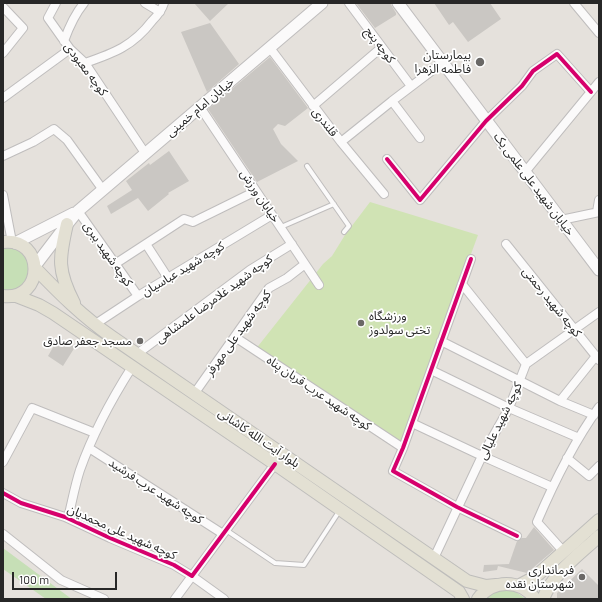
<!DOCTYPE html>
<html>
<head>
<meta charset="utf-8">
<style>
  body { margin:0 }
  #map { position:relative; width:602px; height:602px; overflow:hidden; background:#e5e1dc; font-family:Barlow,sans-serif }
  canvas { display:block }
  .frame { position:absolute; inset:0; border:4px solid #272727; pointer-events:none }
  .scale { position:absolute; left:12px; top:572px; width:105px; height:18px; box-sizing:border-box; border:2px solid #272727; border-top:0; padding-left:5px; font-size:12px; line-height:14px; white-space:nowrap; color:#272727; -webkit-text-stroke:3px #fff; paint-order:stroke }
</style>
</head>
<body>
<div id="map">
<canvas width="602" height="602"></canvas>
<div class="frame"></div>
<div class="scale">100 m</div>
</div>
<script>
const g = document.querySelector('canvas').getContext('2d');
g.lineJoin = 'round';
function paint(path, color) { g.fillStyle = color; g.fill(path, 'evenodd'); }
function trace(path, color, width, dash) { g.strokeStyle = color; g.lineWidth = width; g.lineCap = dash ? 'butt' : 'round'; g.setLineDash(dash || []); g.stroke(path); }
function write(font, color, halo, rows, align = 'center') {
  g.font = font + ' Barlow,"Noto Sans Arabic",sans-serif'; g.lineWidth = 3.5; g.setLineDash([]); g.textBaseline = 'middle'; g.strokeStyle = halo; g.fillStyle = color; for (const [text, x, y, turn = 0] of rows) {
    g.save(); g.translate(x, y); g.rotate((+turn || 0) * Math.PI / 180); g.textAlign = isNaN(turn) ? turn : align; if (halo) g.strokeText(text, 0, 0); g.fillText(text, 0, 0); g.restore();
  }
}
const green = new Path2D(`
  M3,246C6,246 10,246 13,246C31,252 36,279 19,288C14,291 8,290 3,291Z
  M3,548L69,597L72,599H46L3,569Z
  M508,589L516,592L526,599H484C492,592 498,590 508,589Z`);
const pitch = new Path2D(`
  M370,202L478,235L401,445L255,350L312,278L323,264L332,256L345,235Z`);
const building = new Path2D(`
  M194,3H229L210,21Z
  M356,3H390L396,13V15L375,28Z
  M434,3H490L501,19L468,42L453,22L449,25Z
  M210,23L239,64L207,92L181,32Z
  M270,57L308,108L285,126L278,124L273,129L281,144L298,161L257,182L208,109Z
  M169,151L189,181L168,193L169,194L148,211L138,198L111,214L107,206L132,190L126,181L149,163L150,165Z
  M59,337L75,347L63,366L48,356Z
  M534,527L554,550L527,573L498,566L497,570L483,572L484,565L509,564L517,541L522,538H526Z
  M582,569L598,585L599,599H557V593Z`);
const lane = new Path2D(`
  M307,166L349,226L344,232
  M281,227L334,204
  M226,530L275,563L304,565L340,510`);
const street = new Path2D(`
  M56,3L48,18L70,49L85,63L145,153
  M145,3L160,12
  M349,3L411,86
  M574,3L599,33
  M3,7L23,28L3,53
  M64,41C69,27 75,14 84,3
  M270,48L341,142L384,194
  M85,63C114,53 133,46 152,21C157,16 162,10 164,3
  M3,98L70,49
  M392,101L420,138
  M313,106L382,47
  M200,107L319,285
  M341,142L392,101L442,63
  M3,156L33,142L54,129L67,140L103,190
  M387,159L420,200L486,121L522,86L533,71L557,54L591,92
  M525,172L599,82
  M3,195L12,242
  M78,211L138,296
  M597,212L599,200
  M561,220L599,212
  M146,244L168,278
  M506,244L599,360
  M471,259L403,448L393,471L457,507L517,536
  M115,264L184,219L193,222L256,191
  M462,284L526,364
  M94,325L138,296L272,215
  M235,337L403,448
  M441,341L560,401L594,415
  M137,354L250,270L292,244
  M431,370L509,408L579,438
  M194,394L269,288L287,278L305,264
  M560,401L596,356
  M412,423L482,456L552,487
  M89,448L223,534
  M567,458L589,476L599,466
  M3,462L32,408L95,433
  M3,493L21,503L65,517L110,538L174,565L192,576L275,464
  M68,518C72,502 75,485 80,470C93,433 111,400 132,367
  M3,534L61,580L104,599
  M564,552L537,522C554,482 573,443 599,407
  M434,558L482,456L509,408L526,364L599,312
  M175,599L192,576L224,599`);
const secondary = new Path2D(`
  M398,3L599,270
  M15,243L74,213
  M35,266L64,228L78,211L322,3`);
const primary = new Path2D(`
  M67,224C59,259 57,270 74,303
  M3,242C45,237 45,301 3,296
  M35,268C60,294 82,316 112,337L467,581L486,586L496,585
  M16,296L39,305L53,313L275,464L459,592L463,599
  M518,586L535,577L599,520
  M478,599C492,579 521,579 535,599
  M543,599C553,573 579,555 599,536`);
const cycleway = new Path2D(`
  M387,159L420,200L486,121L522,86L533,71L557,54L591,92
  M471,259L403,448L393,471L457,507L517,536
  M3,493L21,503L65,517L110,538L174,565L192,576L275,464`);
const markers = [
  [480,62,5,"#6a6866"],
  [361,323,4,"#6a6866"],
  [140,341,4,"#6a6866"],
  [582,577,4,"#6a6866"]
];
const streetNames = [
  ["کوچه پنج",380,45,53],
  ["کوچه معبودی",86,69,53],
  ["خیابان امام خمینی",200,107,-40],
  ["قلندری",325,122,52],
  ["خیابان شهید علی علمی یک",534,184,53],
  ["خیابان ورزش",260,196,56],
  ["کوچه شهید ببری",108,254,55],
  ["کوچه شهید عباسیان",183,269,-31],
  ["کوچه شهید غلامرضا علمشاهی",214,299,-36],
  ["کوچه شهید رحمتی",552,302,51],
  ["کوچه شهید علی مهرفر",238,333,-54],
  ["کوچه شهید عرب قربان پناه",319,393,34],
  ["کوچه شهید علیالی",500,421,-64],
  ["بلوار آیت الله کاشانی",259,438,34],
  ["کوچه شهید عرب فرشید",156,491,33],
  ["کوچه شهید علی محمدیان",122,532,24]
];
const poiNames = [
  ["بیمارستان",471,55],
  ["فاطمه الزهرا",471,69],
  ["ورزشگاه",369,316,"left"],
  ["تختی سولدوز",369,330,"left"],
  ["مسجد جعفر صادق",132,341],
  ["فرمانداری",574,570],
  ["شهرستان نقده",574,584]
];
paint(green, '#c6dfb6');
paint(pitch, '#d0e3b4');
paint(building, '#cac7c3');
trace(lane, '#bfbdbd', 6);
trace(street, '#bfbdbd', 10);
trace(secondary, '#bfbdbd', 13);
trace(primary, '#bebdbb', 14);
trace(lane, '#fbfafa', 4);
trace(street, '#fbfafa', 8);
trace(secondary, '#fbfafa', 11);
trace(primary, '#e3e0d3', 12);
trace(cycleway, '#d6006c', 4);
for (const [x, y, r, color] of markers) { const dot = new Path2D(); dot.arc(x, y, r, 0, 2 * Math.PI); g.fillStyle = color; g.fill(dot); trace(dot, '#fff', 1.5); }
write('12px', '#272727', '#fff', streetNames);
write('12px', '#272727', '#fff', poiNames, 'right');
</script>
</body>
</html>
